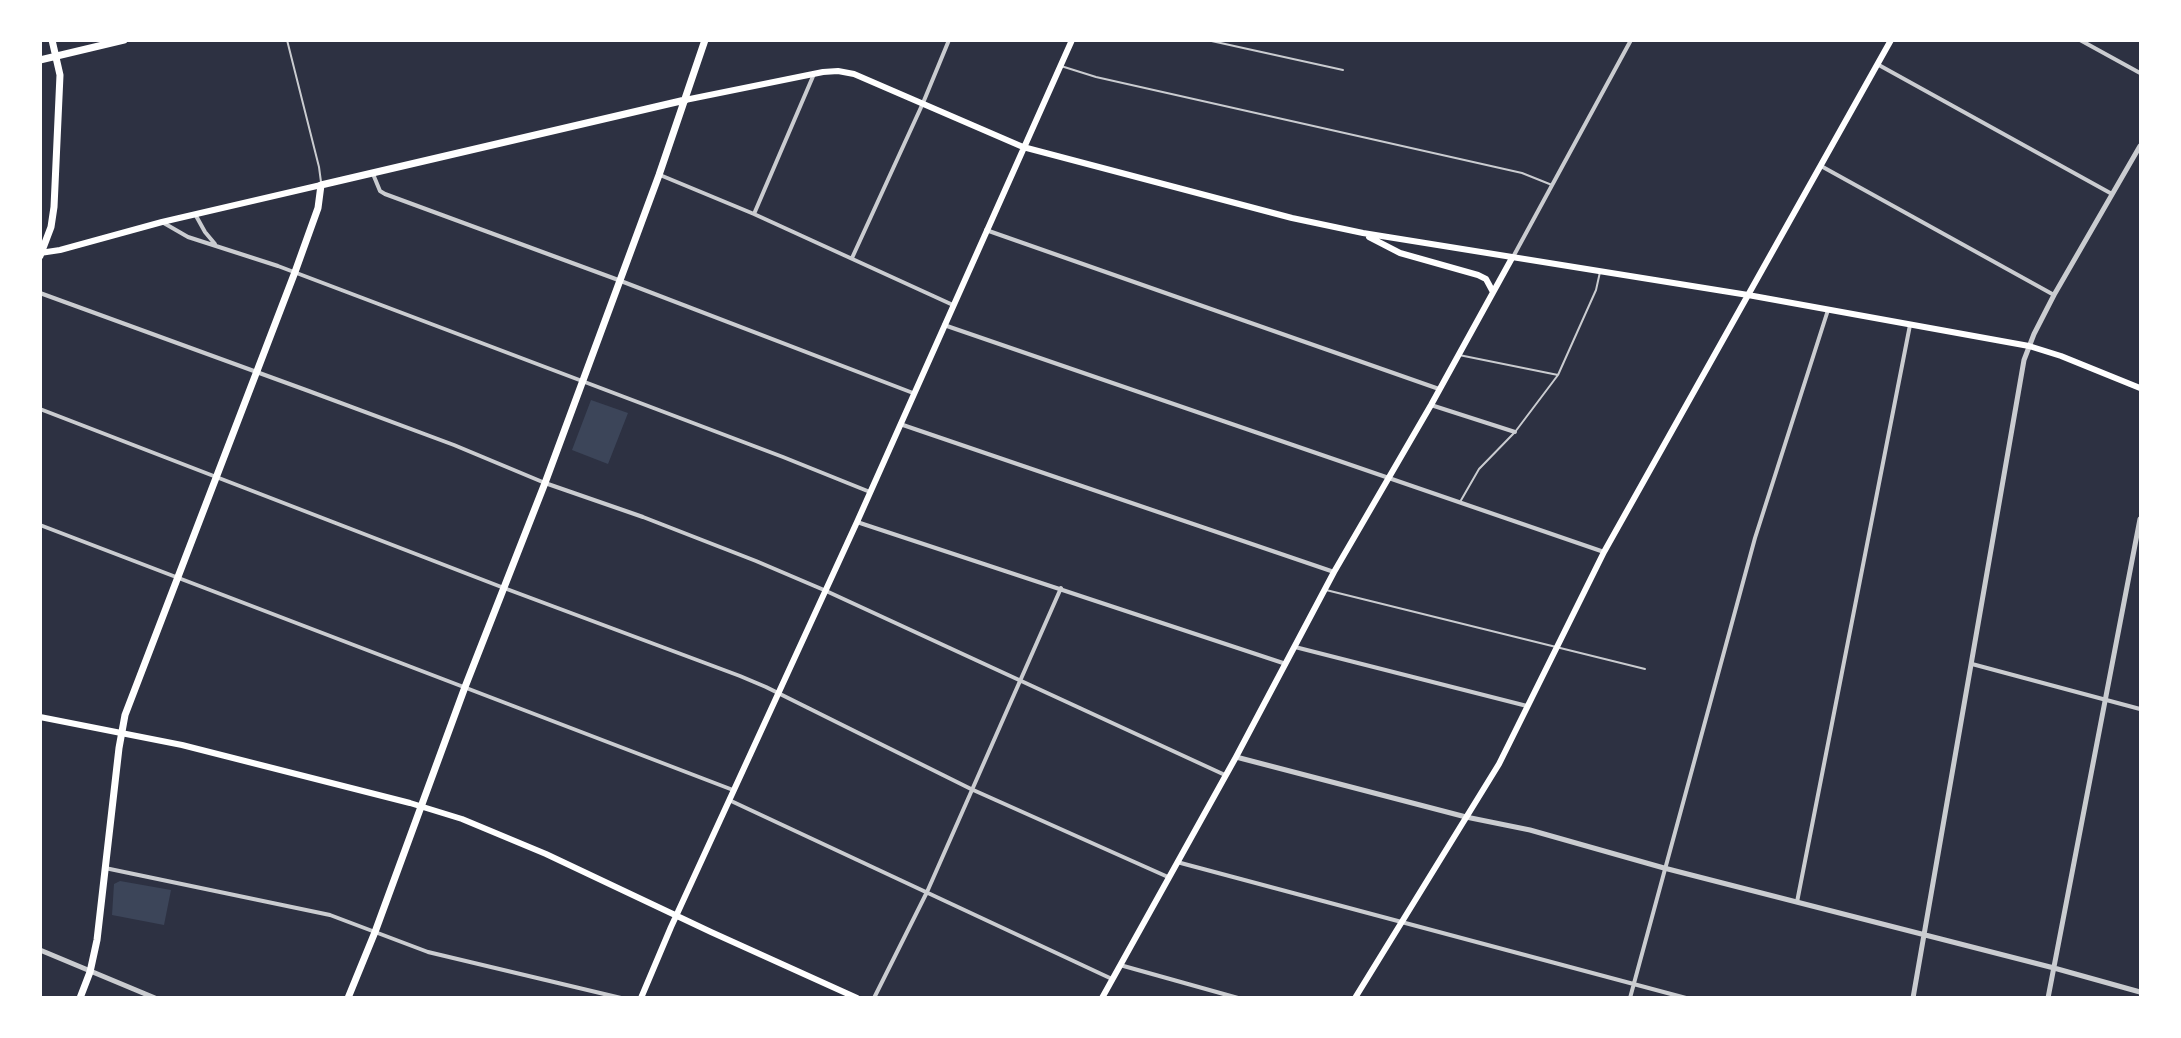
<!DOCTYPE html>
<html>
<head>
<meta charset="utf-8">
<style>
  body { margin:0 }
  #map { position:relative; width:2181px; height:1038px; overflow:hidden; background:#2d3142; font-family:"Space Grotesk",sans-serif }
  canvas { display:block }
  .frame { position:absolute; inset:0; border:42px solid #fff; pointer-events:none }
</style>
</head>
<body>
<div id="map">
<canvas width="2181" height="1038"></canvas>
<div class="frame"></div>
</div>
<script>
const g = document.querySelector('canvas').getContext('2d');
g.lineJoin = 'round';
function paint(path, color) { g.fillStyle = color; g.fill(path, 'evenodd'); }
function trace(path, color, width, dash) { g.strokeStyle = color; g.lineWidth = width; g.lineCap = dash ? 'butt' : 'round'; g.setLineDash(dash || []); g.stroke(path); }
const green = new Path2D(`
  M591,400L628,413L608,464L572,450Z
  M120,881L171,890L164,925L112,915L114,884Z`);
const service = new Path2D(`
  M287,40L319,167L321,182
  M1207,40L1343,70
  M1061,66L1096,77L1522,173L1552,185
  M1459,355L1558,375
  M1460,502L1479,469L1515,432L1558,375L1596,290L1600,272
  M1326,590L1645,669`);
const minor = new Path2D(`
  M2080,40L2140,73
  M1877,64L2112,194
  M1821,166L2054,295
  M373,174L380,191L385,194L613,278L913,393
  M660,175L754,214L953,305
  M195,214L205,232L215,244
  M754,214L814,74
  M162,222L188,237L278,266L783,457L870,492
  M986,230L1439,389
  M1513,257L1631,40
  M852,258L923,103L949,40
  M40,293L306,390L454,445L545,483L643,517L756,561L824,590L1225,775
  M944,325L1604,552
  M1431,405L1515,432
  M40,409L504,588L740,676L766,687L971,789L1168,877
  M900,424L1334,572
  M857,522L1286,664
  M40,525L733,790
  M1295,647L1527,706
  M1972,664L2140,709
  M729,800L1112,979
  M1177,862L1686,998
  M105,868L330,915L428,952L621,998
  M1797,902L1910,325
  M1120,965L1238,998
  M874,998L927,892L1061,588
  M1630,998L1755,538L1828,310`);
const tertiary = new Path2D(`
  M1236,757L1466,817L1530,830L1664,868L2054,968L2140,992
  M40,950L155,998
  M1913,998L2024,360L2034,334L2054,295L2140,146
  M2048,998L2140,519`);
const secondary = new Path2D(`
  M685,100L823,72L838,71L854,74L1023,147L1292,218L1363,233L1748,295L2029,346L2061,356L2140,388
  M1369,237L1400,253L1478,275L1486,279L1493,292
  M40,253L60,250L162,222L321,185
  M40,717L182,745L410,803L462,819L546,854L711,932L857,998
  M641,998L671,927L857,522L1072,40
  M1102,998L1236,757L1334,572L1431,405L1512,258
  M1355,998L1499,764L1604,552L1891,40`);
const primary = new Path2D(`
  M40,60L124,40
  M40,256L51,227L54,207L60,75L52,40
  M80,998L90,972L97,940L119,748L125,715L295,272L318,208L321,185L685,100
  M348,998L375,932L465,687L545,483L659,175L705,40`);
paint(green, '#3c4559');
trace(service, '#caccd0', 2);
trace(minor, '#caccd0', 4);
trace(tertiary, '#caccd0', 5);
trace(secondary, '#fff', 6);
trace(primary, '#fff', 7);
</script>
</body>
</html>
